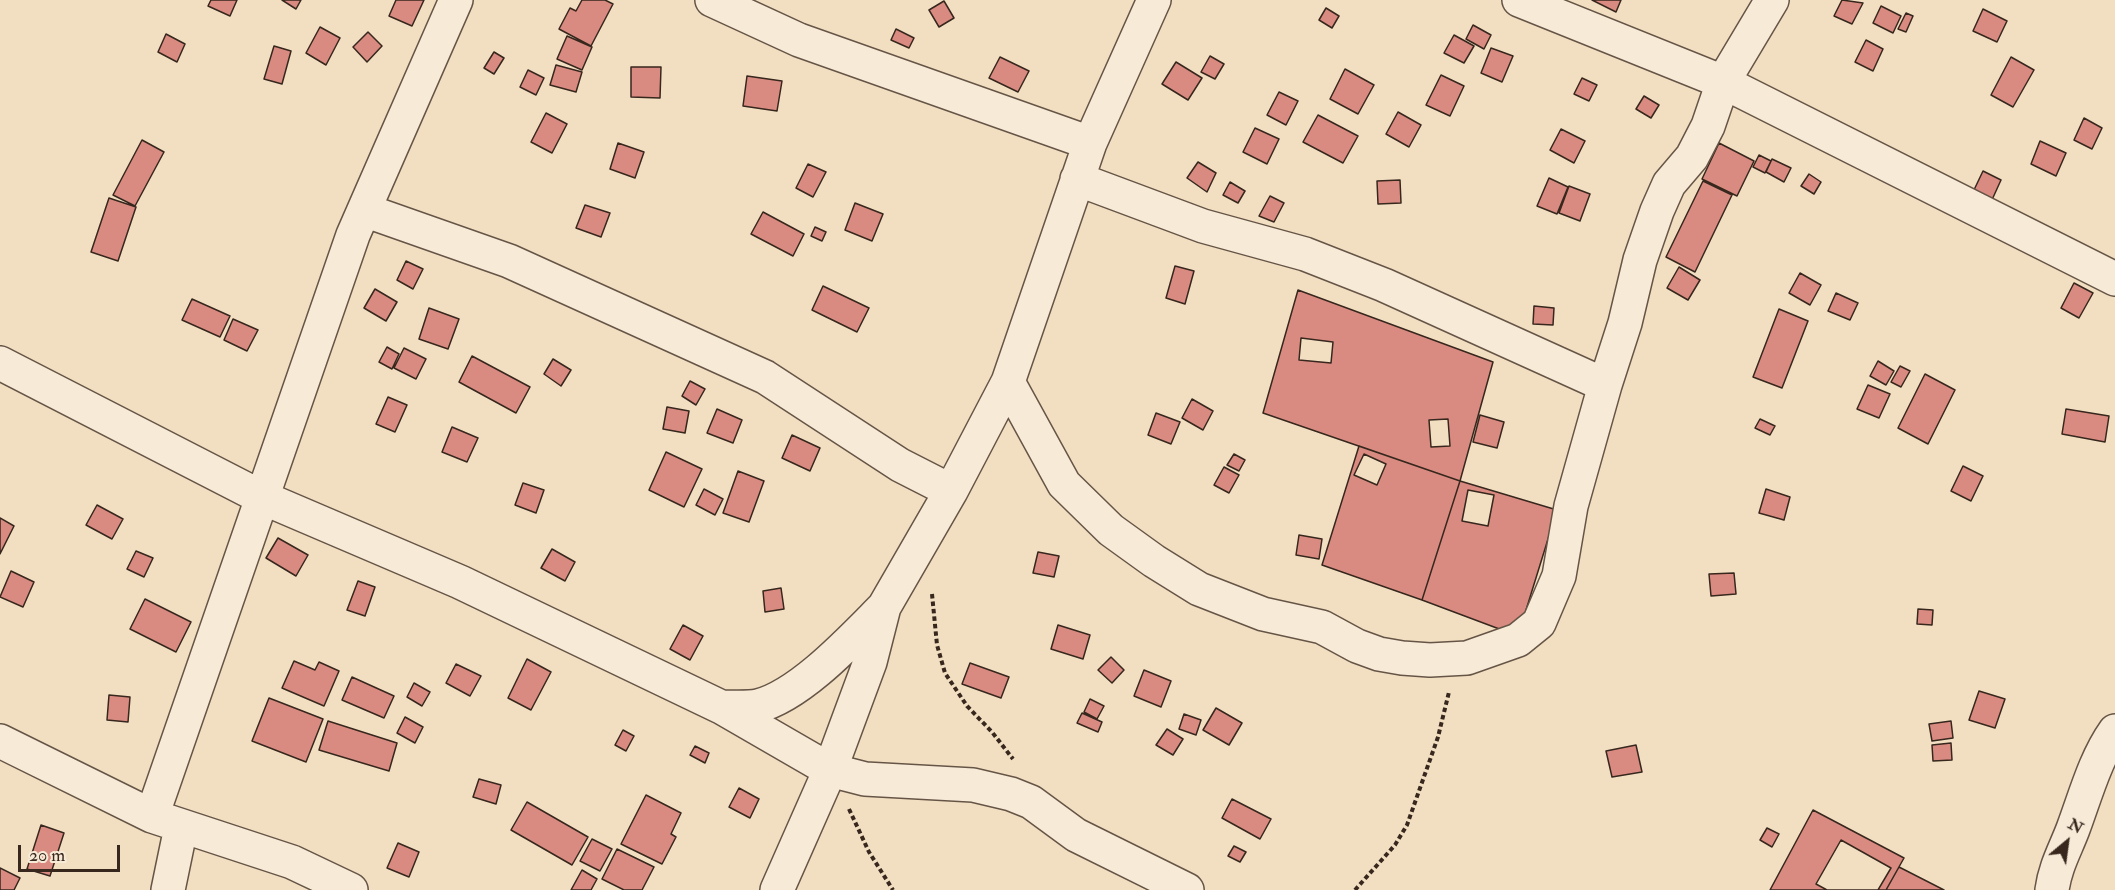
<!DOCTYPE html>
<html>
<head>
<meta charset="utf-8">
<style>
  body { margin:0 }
  #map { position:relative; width:2115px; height:890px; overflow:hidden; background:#f2dfc2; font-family:"IM FELL Double Pica",serif }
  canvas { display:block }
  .north { position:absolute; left:2037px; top:812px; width:60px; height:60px; -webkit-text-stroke:4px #f7ead7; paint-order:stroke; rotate:29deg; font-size:16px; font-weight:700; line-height:24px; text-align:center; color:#37271d }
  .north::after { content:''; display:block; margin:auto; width:21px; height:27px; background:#37271d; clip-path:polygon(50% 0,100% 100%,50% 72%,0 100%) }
  .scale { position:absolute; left:18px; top:845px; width:102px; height:27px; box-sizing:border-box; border:3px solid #37271d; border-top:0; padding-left:8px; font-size:18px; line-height:21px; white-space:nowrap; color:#37271d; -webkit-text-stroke:4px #f7ead7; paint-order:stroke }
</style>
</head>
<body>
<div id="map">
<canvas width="2115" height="890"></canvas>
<div class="north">N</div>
<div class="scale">20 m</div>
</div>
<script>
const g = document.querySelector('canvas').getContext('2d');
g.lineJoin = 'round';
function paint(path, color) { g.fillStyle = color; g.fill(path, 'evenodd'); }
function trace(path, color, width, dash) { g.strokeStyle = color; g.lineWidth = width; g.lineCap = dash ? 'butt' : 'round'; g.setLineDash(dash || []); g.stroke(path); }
const building = new Path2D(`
  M211,0H237L230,16L208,6Z
  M282,0H301L296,9Z
  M396,0H424L412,26L389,16Z
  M582,0H605L613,4L591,46L559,29L570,8L576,11Z
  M1592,0H1621L1616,12Z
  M1842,0L1863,3L1852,24L1834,16Z
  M944,1L954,18L939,27L929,10Z
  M1881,6L1901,16L1893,33L1873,23Z
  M1326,8L1339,16L1332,28L1319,20Z
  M1983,9L2007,21L1997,42L1973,31Z
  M1906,13L1913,16L1906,32L1898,29Z
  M1473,25L1491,35L1484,49L1466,39Z
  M320,27L340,38L326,65L306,53Z
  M896,29L914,38L909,48L891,40Z
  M368,32L382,46L367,62L353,47Z
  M166,34L185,44L177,62L158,52Z
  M1454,35L1474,46L1464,63L1444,53Z
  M567,36L592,47L582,70L557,59Z
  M1866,40L1883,49L1873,71L1855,62Z
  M274,46L291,51L282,84L264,79Z
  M1491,48L1513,56L1502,82L1481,73Z
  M494,52L504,58L494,74L484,68Z
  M1210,56L1224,64L1215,79L1201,72Z
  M1000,57L1029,71L1018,92L989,78Z
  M2011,57L2034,70L2013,107L1991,95Z
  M1176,62L1202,78L1188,100L1162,84Z
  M556,65L582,72L576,92L550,85Z
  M631,67H661L660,98L631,97Z
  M1345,69L1374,85L1358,114L1330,99Z
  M528,70L544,78L536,95L520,87Z
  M1441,75L1464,86L1450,116L1426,105Z
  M747,76L782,81L777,111L743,106Z
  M1582,78L1597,85L1589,101L1574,94Z
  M1279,92L1298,101L1286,125L1267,115Z
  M1644,96L1659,105L1651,118L1636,109Z
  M1398,112L1421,125L1409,147L1386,134Z
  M546,113L567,124L552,153L531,142Z
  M1318,115L1358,136L1343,163L1303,142Z
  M2084,118L2102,128L2092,149L2074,140Z
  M1255,128L1279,139L1267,164L1243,152Z
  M1561,129L1585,141L1574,163L1550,150Z
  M142,140L164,152L135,206L113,195Z
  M2040,141L2066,153L2056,176L2031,164Z
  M618,143L644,152L635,178L610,169Z
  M1719,143L1754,161L1737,196L1702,179Z
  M1759,155L1771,161L1765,173L1753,167Z
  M1772,159L1791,168L1784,182L1766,172Z
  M1198,162L1216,173L1207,192L1187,178Z
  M808,164L826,172L813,197L796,188Z
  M1983,171L2001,180L1991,202L1973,192Z
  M1809,174L1821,182L1814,194L1801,186Z
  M1549,178L1568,187L1557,214L1537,206Z
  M1400,180L1401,203L1378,204L1377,181Z
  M1703,181L1732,195L1695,272L1666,257Z
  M1230,182L1245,191L1238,203L1223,195Z
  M1569,186L1590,194L1580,221L1559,213Z
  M1270,196L1284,203L1274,222L1259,216Z
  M109,198L136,207L118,261L91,252Z
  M855,203L883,214L872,241L845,230Z
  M585,205L610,213L601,237L576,228Z
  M763,212L804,234L793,256L751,234Z
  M815,227L826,232L822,241L811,236Z
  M406,261L423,269L413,289L397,280Z
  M1175,266L1194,271L1185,304L1166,298Z
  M1679,267L1700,280L1688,300L1667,288Z
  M1800,273L1821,285L1810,305L1789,293Z
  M2074,283L2093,293L2079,318L2061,308Z
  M823,286L869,308L857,332L812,310Z
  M375,289L397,302L386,321L364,308Z
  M1298,290L1493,362L1460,481L1263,413Z
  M1836,293L1858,303L1850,320L1828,311Z
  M192,299L230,316L220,337L182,320Z
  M1534,306L1554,308L1553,325L1533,324Z
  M429,308L459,319L448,349L419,339Z
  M1779,309L1808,321L1782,388L1753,377Z
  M233,319L258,330L247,351L224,340Z
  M1301,338L1333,342L1331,363L1299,360Z
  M387,347L399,354L392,369L379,362Z
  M404,348L426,359L416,379L394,368Z
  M472,356L530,387L516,413L459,382Z
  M553,359L571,370L561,386L544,374Z
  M1878,361L1894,371L1886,385L1870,376Z
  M1900,366L1910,371L1901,387L1891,382Z
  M1925,374L1955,390L1928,444L1898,428Z
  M690,381L705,389L696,405L682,396Z
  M1868,385L1890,394L1879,418L1857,409Z
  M388,397L407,405L395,432L376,424Z
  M1192,399L1213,411L1203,430L1182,418Z
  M667,407L689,411L685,433L663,429Z
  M717,409L742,420L733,443L707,433Z
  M2066,409L2109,416L2105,442L2062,434Z
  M1156,413L1180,422L1171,444L1148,435Z
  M1480,415L1504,422L1497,448L1473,442Z
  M1448,419L1450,446L1431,447L1429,420Z
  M1760,419L1775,426L1770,435L1755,428Z
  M452,427L478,438L467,462L442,452Z
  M792,435L820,448L810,471L782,458Z
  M1359,446L1460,481L1422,600L1322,565Z
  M666,452L702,469L684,507L649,490Z
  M1234,454L1245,460L1239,471L1227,465Z
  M1364,454L1386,464L1377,485L1354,475Z
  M1963,466L1983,476L1971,501L1951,491Z
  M1224,467L1239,475L1229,493L1214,485Z
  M738,471L764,481L749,522L723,513Z
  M1460,481L1557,510L1518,636L1422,600Z
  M523,483L544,490L536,513L515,505Z
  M704,489L723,499L715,515L696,505Z
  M1766,489L1790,497L1784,520L1759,513Z
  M1468,490L1494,495L1488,526L1462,521Z
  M97,505L123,519L112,539L86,525Z
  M0,518L14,526L0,554Z
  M1299,535L1322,539L1319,559L1296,555Z
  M278,538L308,555L296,576L266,558Z
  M552,549L575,562L565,581L541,568Z
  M136,551L153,558L144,577L127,569Z
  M1038,552L1059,556L1054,577L1033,573Z
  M11,571L34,582L23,607L0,597Z
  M1734,573L1736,594L1711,596L1709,574Z
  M358,581L375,587L365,616L347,610Z
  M781,588L784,609L765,612L763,591Z
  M145,599L191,622L176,652L130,629Z
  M1918,609L1933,610L1932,625L1917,624Z
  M683,625L703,636L690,660L670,649Z
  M1058,625L1090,635L1083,659L1051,649Z
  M1111,657L1124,670L1112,683L1098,670Z
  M527,659L551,672L531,710L508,698Z
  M294,661L315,670L319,662L339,671L324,706L282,688Z
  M970,663L1009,677L1001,698L962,684Z
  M456,664L481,676L470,696L446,683Z
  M1144,670L1171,681L1161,707L1134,696Z
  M352,677L394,696L384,718L342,700Z
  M414,683L430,692L422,706L407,697Z
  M1979,691L2005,699L1995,728L1969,720Z
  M109,695L130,697L128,722L107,720Z
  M269,698L323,719L306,762L252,741Z
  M1090,699L1104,706L1097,719L1084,712Z
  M1216,708L1242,723L1229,745L1203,730Z
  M1082,713L1102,722L1098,732L1077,723Z
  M1184,714L1201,720L1196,735L1179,729Z
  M405,717L423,727L415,743L397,733Z
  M328,721L397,743L389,771L319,750Z
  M1951,721L1953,738L1932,741L1929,724Z
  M1167,729L1183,739L1173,755L1156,745Z
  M623,730L634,736L626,751L615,745Z
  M1951,743L1952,760L1933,761L1932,745Z
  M1636,745L1642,772L1612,777L1606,751Z
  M695,746L709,753L705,763L690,755Z
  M479,779L501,785L496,804L473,797Z
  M739,788L759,799L750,818L729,807Z
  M646,795L681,813L671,834L676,837L662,864L621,844Z
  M1232,799L1271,819L1260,839L1222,818Z
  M527,802L588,837L572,865L511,830Z
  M1813,810L1904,858L1886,890H1770Z
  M41,825L64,833L50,876L27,869Z
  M1767,828L1779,834L1772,847L1760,840Z
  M592,839L612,849L600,871L580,861Z
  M1841,840L1891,868L1878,890H1827L1816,884Z
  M398,843L419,852L409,877L387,868Z
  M1234,846L1246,852L1240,862L1228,856Z
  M617,849L654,867L642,890H624L602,879Z
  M1899,867L1944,890H1886Z
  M0,868L20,878L14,890H0Z
  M582,870L597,879L591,890H571Z`);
const path = new Path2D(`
  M932,594L937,645L945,673L967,706L992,732L1013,759
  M849,809L869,852L893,890
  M1355,890L1395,845L1407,825L1438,737L1449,692`);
const minor = new Path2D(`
  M712,0L799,40L1090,143
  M1772,0L1723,82L2115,279
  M1077,179L1203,226L1305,254L1384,285L1605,385
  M364,210L509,261L765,377L900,465L951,491
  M0,363L261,497L460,582L721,707L830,770L865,779L973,785L1011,794L1031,802L1076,835L1187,890
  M1008,382L1064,484L1111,530L1154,561L1199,589L1263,614L1322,627L1357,646L1379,654L1402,658L1430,660L1467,658L1518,640L1539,623L1559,576L1571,506L1605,385L1625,323L1640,260L1657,211L1669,184L1692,157L1708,126L1723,82L1519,0
  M721,707C733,707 747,708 758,706C801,695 853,638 884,607
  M0,741L152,816L292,862L351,890
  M152,816L353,235L456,0
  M168,890L180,832
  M777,890L830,770L870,662L884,607L951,491L1008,382L1090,143L1154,0
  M2052,890C2055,867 2065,850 2073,829C2085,797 2095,759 2115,731`);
paint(building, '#da8b81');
trace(building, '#37271d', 1.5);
trace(minor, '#665546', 36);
trace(path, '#37271d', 4, [4.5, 3]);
trace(minor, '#f7ead7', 33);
</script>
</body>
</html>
